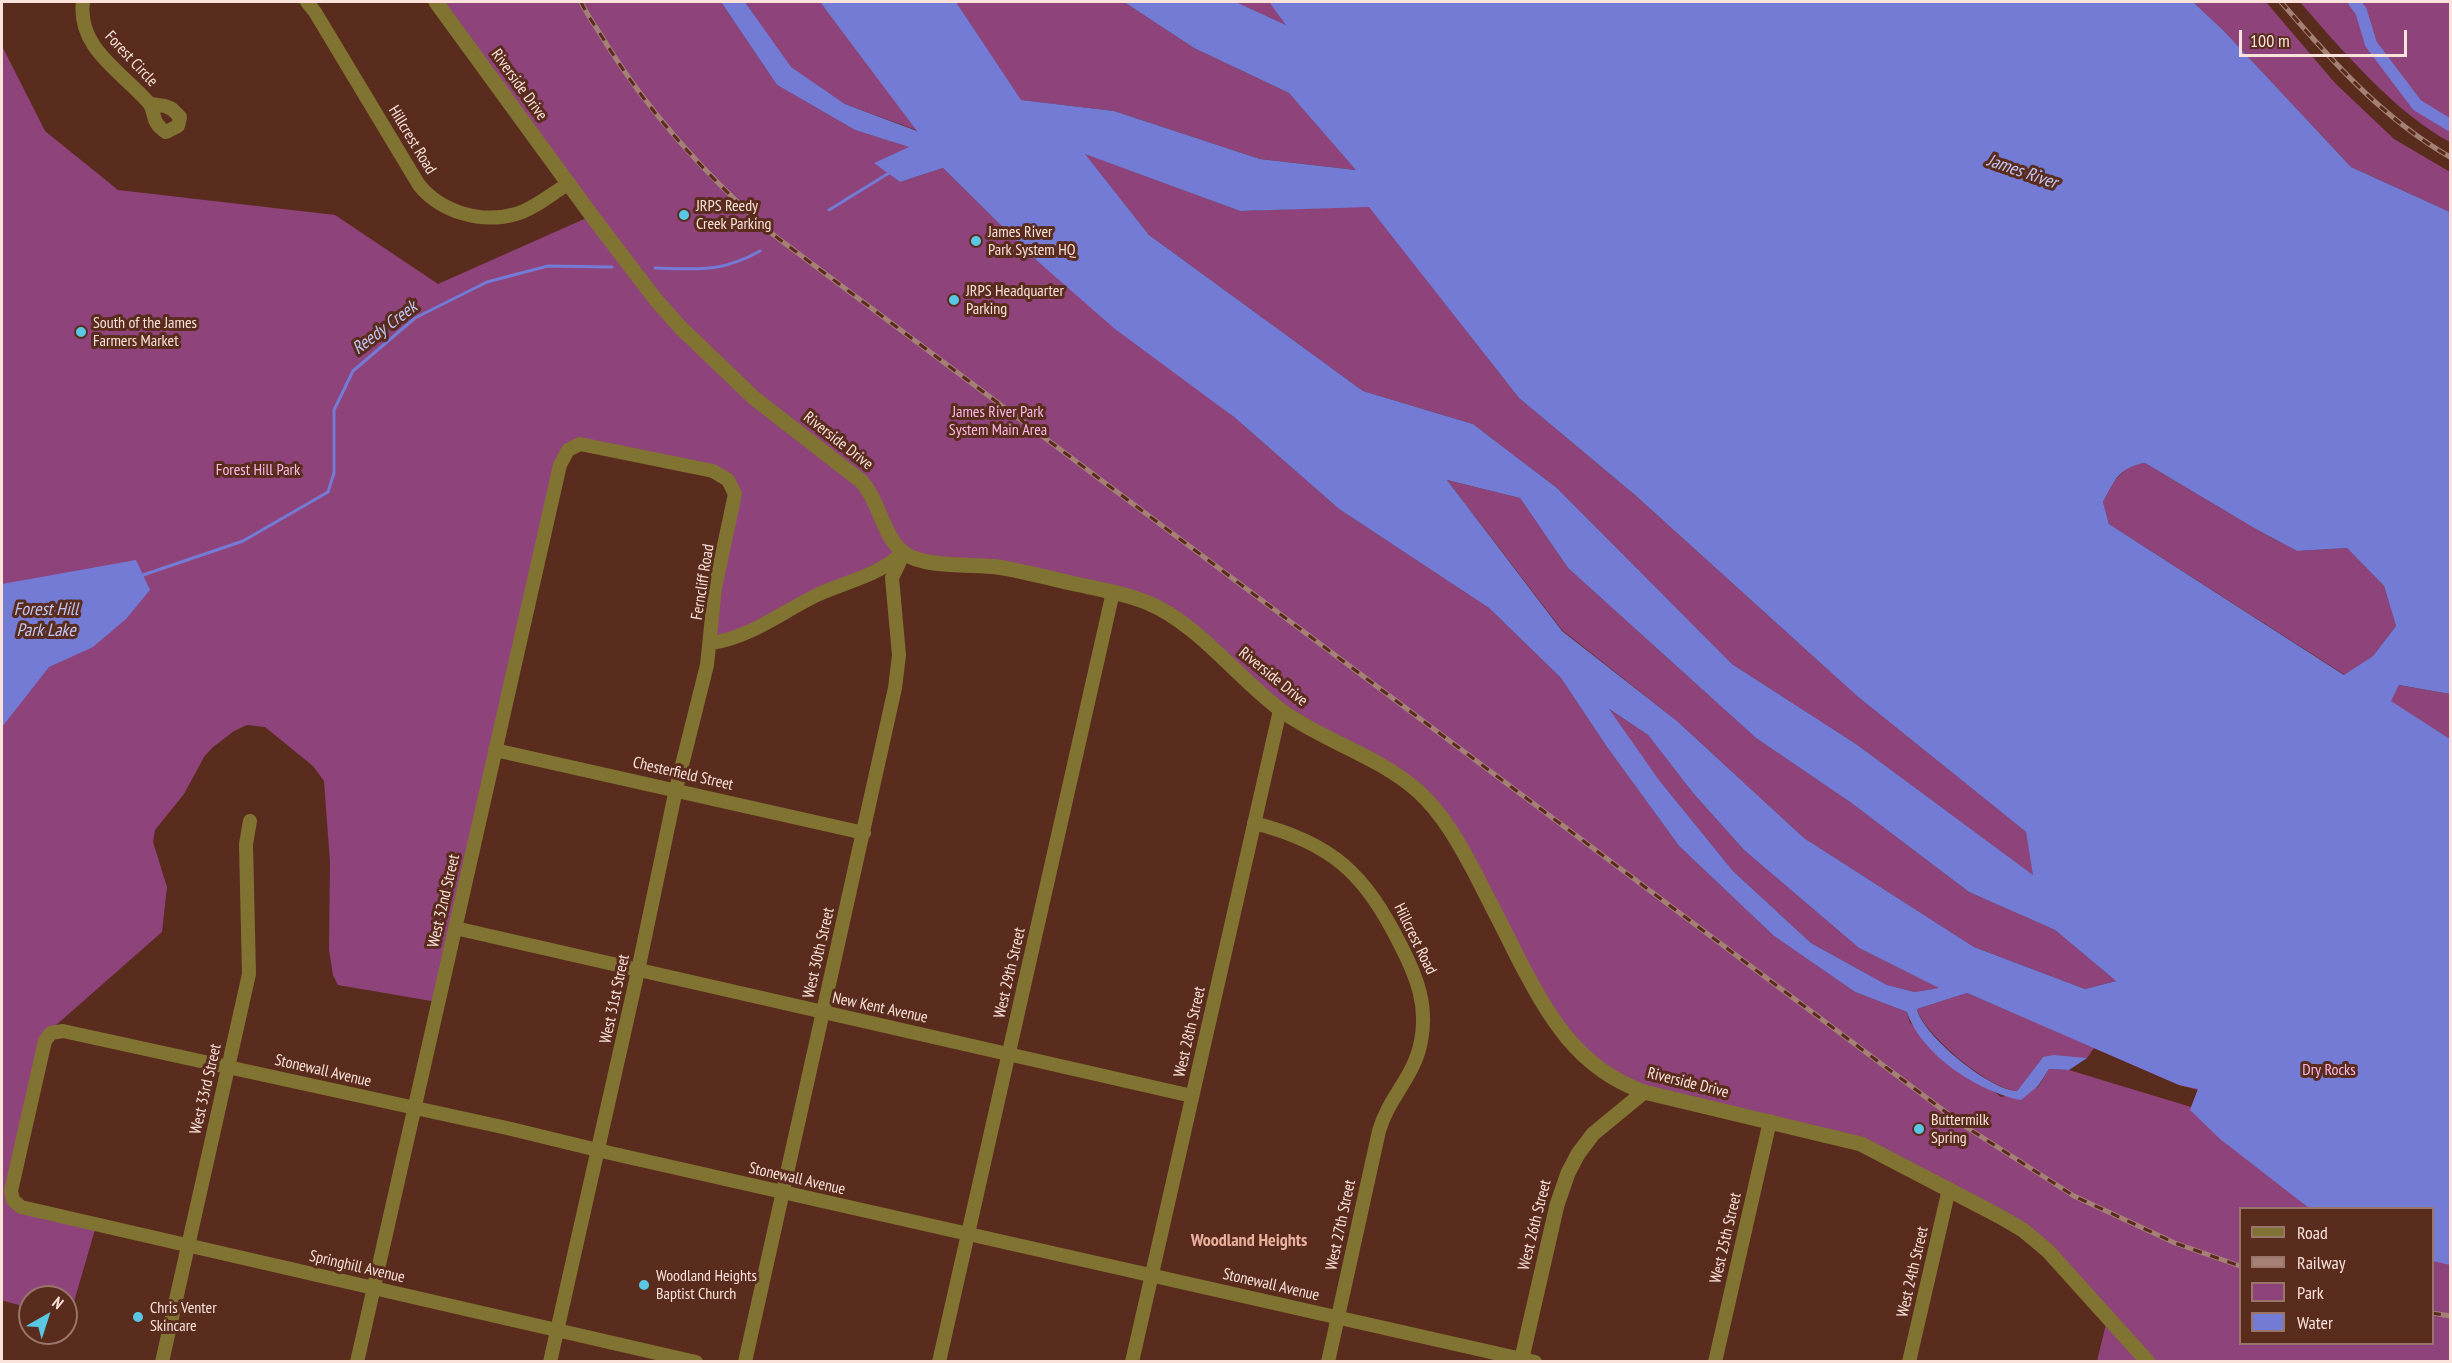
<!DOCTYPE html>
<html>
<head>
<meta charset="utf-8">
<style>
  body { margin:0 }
  #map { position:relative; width:2452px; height:1363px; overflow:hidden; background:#5a2c1e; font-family:"PT Sans Narrow",sans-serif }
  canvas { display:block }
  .frame { position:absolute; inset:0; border:3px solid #fbe3db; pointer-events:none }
  .legend { position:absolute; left:2239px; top:1207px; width:195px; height:138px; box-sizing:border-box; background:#5a2c1e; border:2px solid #9a756a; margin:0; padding:8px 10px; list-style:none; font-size:18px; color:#fbe3db }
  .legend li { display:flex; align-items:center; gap:12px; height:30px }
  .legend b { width:30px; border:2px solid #9a756a }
  .north { position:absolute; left:18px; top:1285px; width:60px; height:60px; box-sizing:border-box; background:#5a2c1e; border:2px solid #9a756a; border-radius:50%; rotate:39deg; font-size:16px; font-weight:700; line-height:24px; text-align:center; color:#fbe3db }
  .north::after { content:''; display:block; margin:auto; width:21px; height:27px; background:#5ac8e5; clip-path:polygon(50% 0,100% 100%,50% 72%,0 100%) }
  .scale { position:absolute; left:2239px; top:30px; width:168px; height:27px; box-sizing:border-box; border:3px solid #fbe3db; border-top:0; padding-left:8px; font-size:18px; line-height:21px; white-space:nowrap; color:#fbe3db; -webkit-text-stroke:4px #5a2c1e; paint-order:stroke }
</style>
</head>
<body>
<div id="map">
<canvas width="2452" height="1363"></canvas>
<div class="frame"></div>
<ul class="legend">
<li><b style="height:8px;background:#817332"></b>Road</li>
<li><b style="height:8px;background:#a48075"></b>Railway</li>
<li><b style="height:16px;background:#8f437b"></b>Park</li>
<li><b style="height:16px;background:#737bd4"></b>Water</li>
</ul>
<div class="north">N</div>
<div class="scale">100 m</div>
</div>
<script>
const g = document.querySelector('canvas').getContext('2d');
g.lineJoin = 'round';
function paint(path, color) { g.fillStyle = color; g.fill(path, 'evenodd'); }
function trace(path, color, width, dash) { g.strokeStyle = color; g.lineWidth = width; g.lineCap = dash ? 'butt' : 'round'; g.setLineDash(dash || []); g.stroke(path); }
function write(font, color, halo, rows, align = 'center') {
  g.font = font + ' "PT Sans Narrow",sans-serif'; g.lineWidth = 6; g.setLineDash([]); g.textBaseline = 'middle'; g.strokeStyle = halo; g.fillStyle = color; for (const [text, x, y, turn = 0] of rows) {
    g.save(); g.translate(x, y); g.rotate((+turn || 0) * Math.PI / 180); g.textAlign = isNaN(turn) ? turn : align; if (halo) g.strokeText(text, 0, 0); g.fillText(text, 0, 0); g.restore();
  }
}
const green = new Path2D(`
  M436,2H721L777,85L855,130L910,147L875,163L900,182L943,168L1035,259L1234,417L1339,509L1489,608L1561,678L1607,747L1679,846L1774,936L1855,992L1907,1012L1910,1023L2001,1097L2038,1087L2049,1069L2069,1070L2191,1107L2198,1090L2179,1085L2094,1048L2087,1058L2043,1057L2017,1091C1991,1090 1924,1035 1917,1009L1967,993L2093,1047L2450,961V1361H2097L2108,1316L2048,1251L1871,1149L1655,1095L1577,1049L1430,803L1306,726L1145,601L915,558L711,643L735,498L728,480L582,445L568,450L437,1002L338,985L333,975L329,950L330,862L324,781L313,766L265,727L247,725L234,731L212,748L204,757L184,794L155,830L153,842L167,887L162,932L47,1033L14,1200L96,1226L69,1319L66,1318V1297H30V1308L4,1301L2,1300V46L45,131L118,190L335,215L438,284L591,216ZM2240,1208H2432V1344H2240Z
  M745,2H820L919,131L845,104L790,67Z
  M956,2H1124L1194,48L1289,93L1357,170L1260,159L1114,111L1020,100Z
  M1236,2H1269L1288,26Z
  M2193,2H2266L2335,83L2394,139L2450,172V212L2351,167L2224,31Z
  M2300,2H2450V142C2395,113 2341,49 2300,2Z
  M1084,153L1240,211L1369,206L1519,398L1635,495L1857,696L2026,832L2034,876L1856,744L1732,664L1557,488L1473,424L1363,391L1149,235Z
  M2145,463L2254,528L2297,551L2347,548L2384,586L2396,626L2373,656L2345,675L2109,524L2103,502L2113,483L2128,466Z
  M1447,480L1520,498L1568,568L1756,738L1850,802L1969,892L2055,930L2116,981L2085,989L1974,947L1804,838L1677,721L1562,630Z
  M2398,685L2450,694V739L2390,701Z
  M1607,708L1648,735L1693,793L1744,850L1859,948L1940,988L1915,992L1887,985L1811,943L1733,871L1659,780Z`);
const water = new Path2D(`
  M721,2H745L791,67L845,104L917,131L820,2H956L1021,100L1114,111L1260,159L1356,170L1289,93L1194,48L1124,2H1236L1286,25L1269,2H2193L2224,31L2351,167L2450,212V694L2399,685L2391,701L2450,739V1265L2433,1261L2432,1208H2309L2220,1139L2190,1110L2198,1089L2179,1085L1967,993L1917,1009C1922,1035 1991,1091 2017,1091L2043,1057L2054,1055L2087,1058L2069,1070L2049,1069L2038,1086L2021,1100C1979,1092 1921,1055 1907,1012L1855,992L1774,936L1679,846L1607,747L1561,678L1489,608L1339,509L1234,417L1115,329L1035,259L943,168L900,182L874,163L909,147L855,130L777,85ZM1085,154L1240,211L1369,207L1519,398L1635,495L1857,696L2026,832L2033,875L1856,744L1732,664L1557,488L1473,424L1363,391L1149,235ZM2145,463L2254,528L2297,551L2347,548L2384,586L2396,626L2373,656L2344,675L2109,524L2103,502C2115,480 2119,467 2145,463ZM1447,480L1520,498L1568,568L1756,738L1850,802L1969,892L2055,930L2116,981L2085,989L1974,947L1804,838L1677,721L1562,631ZM1609,709L1648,735L1693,793L1744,850L1859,948L1939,988L1915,992L1887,985L1811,943L1733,871L1659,780Z
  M136,560L150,590L126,619L93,647L49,667L2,727V584Z`);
const stream = new Path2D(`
  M829,210L889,173
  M655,268C697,269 721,273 760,251
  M143,575L243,541L328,492L334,473V410L353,371L415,318L487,282L548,266L612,267`);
const canal = new Path2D(`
  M2354,2L2361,11L2371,44L2417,105L2450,125`);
const minor = new Path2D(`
  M83,2C77,48 122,72 148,102C157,112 149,121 166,132L178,126L180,117L172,109L165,106L151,104
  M307,2L315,12L419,185C441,212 481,224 516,214C534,209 551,194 568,184
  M711,643C750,638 783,611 819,594C846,582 875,576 898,557
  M495,750L864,833
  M1254,823C1333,843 1365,874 1401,946C1417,977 1428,1006 1421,1041C1415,1076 1388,1098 1379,1131L1328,1362
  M455,928L1192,1096
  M162,1362L249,974L246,844L250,821
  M357,1362L560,465L568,450L580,444L713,471L728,480L735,494L715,588L707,665L676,789L636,980L550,1362
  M696,1362L21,1207L13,1200L11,1191L45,1041L51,1033L63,1031L507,1128L610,1153L1535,1362
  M745,1362L895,688L899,655L892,578L904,553
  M939,1362L1113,592
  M1132,1362L1280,710
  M1715,1362L1770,1121
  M1909,1362L1949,1189`);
const tertiary = new Path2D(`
  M436,2L592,216L656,300L680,327L754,398L861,481C880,501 882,536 904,553C924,568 972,564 997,567C1023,571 1049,578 1075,584C1099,589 1124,593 1146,602C1198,623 1237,678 1282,711C1325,742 1375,754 1418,791C1443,814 1459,843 1475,873C1489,901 1504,929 1518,958C1549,1017 1577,1068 1644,1092L1861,1144L1999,1216L2023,1230L2048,1251L2148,1362
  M1521,1362L1557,1205L1568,1173L1578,1154L1593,1134L1644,1092`);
const rail = new Path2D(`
  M581,2C588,17 599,31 607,45C652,117 708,177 771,233L1963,1125L2074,1196L2175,1243L2240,1266
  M2281,2C2331,60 2382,118 2450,157
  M2432,1313L2450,1316`);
const markers = [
  [684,215,6,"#5ac8e5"],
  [976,241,6,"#5ac8e5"],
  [954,300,6,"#5ac8e5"],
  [81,332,6,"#5ac8e5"],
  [1919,1129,6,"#5ac8e5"],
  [644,1285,6,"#5ac8e5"],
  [138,1317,6,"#5ac8e5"]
];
const streetNames = [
  ["Forest Circle",131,59,47],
  ["Riverside Drive",519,85,54],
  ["Hillcrest Road",412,140,59],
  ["Riverside Drive",838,441,38],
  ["Ferncliff Road",703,582,-81],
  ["Riverside Drive",1273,677,39],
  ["Chesterfield Street",683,774,13],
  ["West 32nd Street",444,901,-77],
  ["Hillcrest Road",1415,939,64],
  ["West 30th Street",819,953,-77],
  ["West 29th Street",1010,973,-77],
  ["West 31st Street",615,999,-78],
  ["New Kent Avenue",880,1008,12],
  ["West 28th Street",1190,1032,-77],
  ["Stonewall Avenue",323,1071,13],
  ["Riverside Drive",1688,1083,14],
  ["West 33rd Street",206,1089,-77],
  ["Stonewall Avenue",797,1179,13],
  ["West 27th Street",1341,1225,-78],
  ["West 26th Street",1535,1225,-76],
  ["West 25th Street",1726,1238,-77],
  ["Springhill Avenue",357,1267,13],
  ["West 24th Street",1913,1272,-77],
  ["Stonewall Avenue",1271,1285,13]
];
const poiNames = [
  ["JRPS Reedy",696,206],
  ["Creek Parking",696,224],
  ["James River",988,232],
  ["Park System HQ",988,250],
  ["JRPS Headquarter",966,291],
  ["Parking",966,309],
  ["South of the James",93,323],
  ["Farmers Market",93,341],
  ["Buttermilk",1931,1120],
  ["Spring",1931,1138],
  ["Woodland Heights",656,1276],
  ["Baptist Church",656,1294],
  ["Chris Venter",150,1308],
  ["Skincare",150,1326]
];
const parkNames = [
  ["James River Park",998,412],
  ["System Main Area",998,430],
  ["Forest Hill Park",258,470],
  ["Dry Rocks",2329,1070]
];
const waterNames = [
  ["James River",2022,172,19],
  ["Reedy Creek",385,328,-37],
  ["Forest Hill",46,610],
  ["Park Lake",46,631]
];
const neighbourhoodNames = [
  ["Woodland Heights",1249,1241]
];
paint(green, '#8f437b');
paint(water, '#737bd4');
trace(stream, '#737bd4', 3);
trace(canal, '#737bd4', 12);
trace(minor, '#817332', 14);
trace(tertiary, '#817332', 15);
trace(rail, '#a48075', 5);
trace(rail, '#5a2c1e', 3, [9]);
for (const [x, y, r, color] of markers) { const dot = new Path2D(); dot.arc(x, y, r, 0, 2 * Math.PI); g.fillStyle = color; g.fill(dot); trace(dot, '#5a2c1e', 2); }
write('16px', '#fbe3db', '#5a2c1e', streetNames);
write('16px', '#fbe3db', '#5a2c1e', poiNames, 'left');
write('16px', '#fdb9e9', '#5a2c1e', parkNames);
write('italic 18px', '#bfc6f5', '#5a2c1e', waterNames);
write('bold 18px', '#eab09e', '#5a2c1e', neighbourhoodNames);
</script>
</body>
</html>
